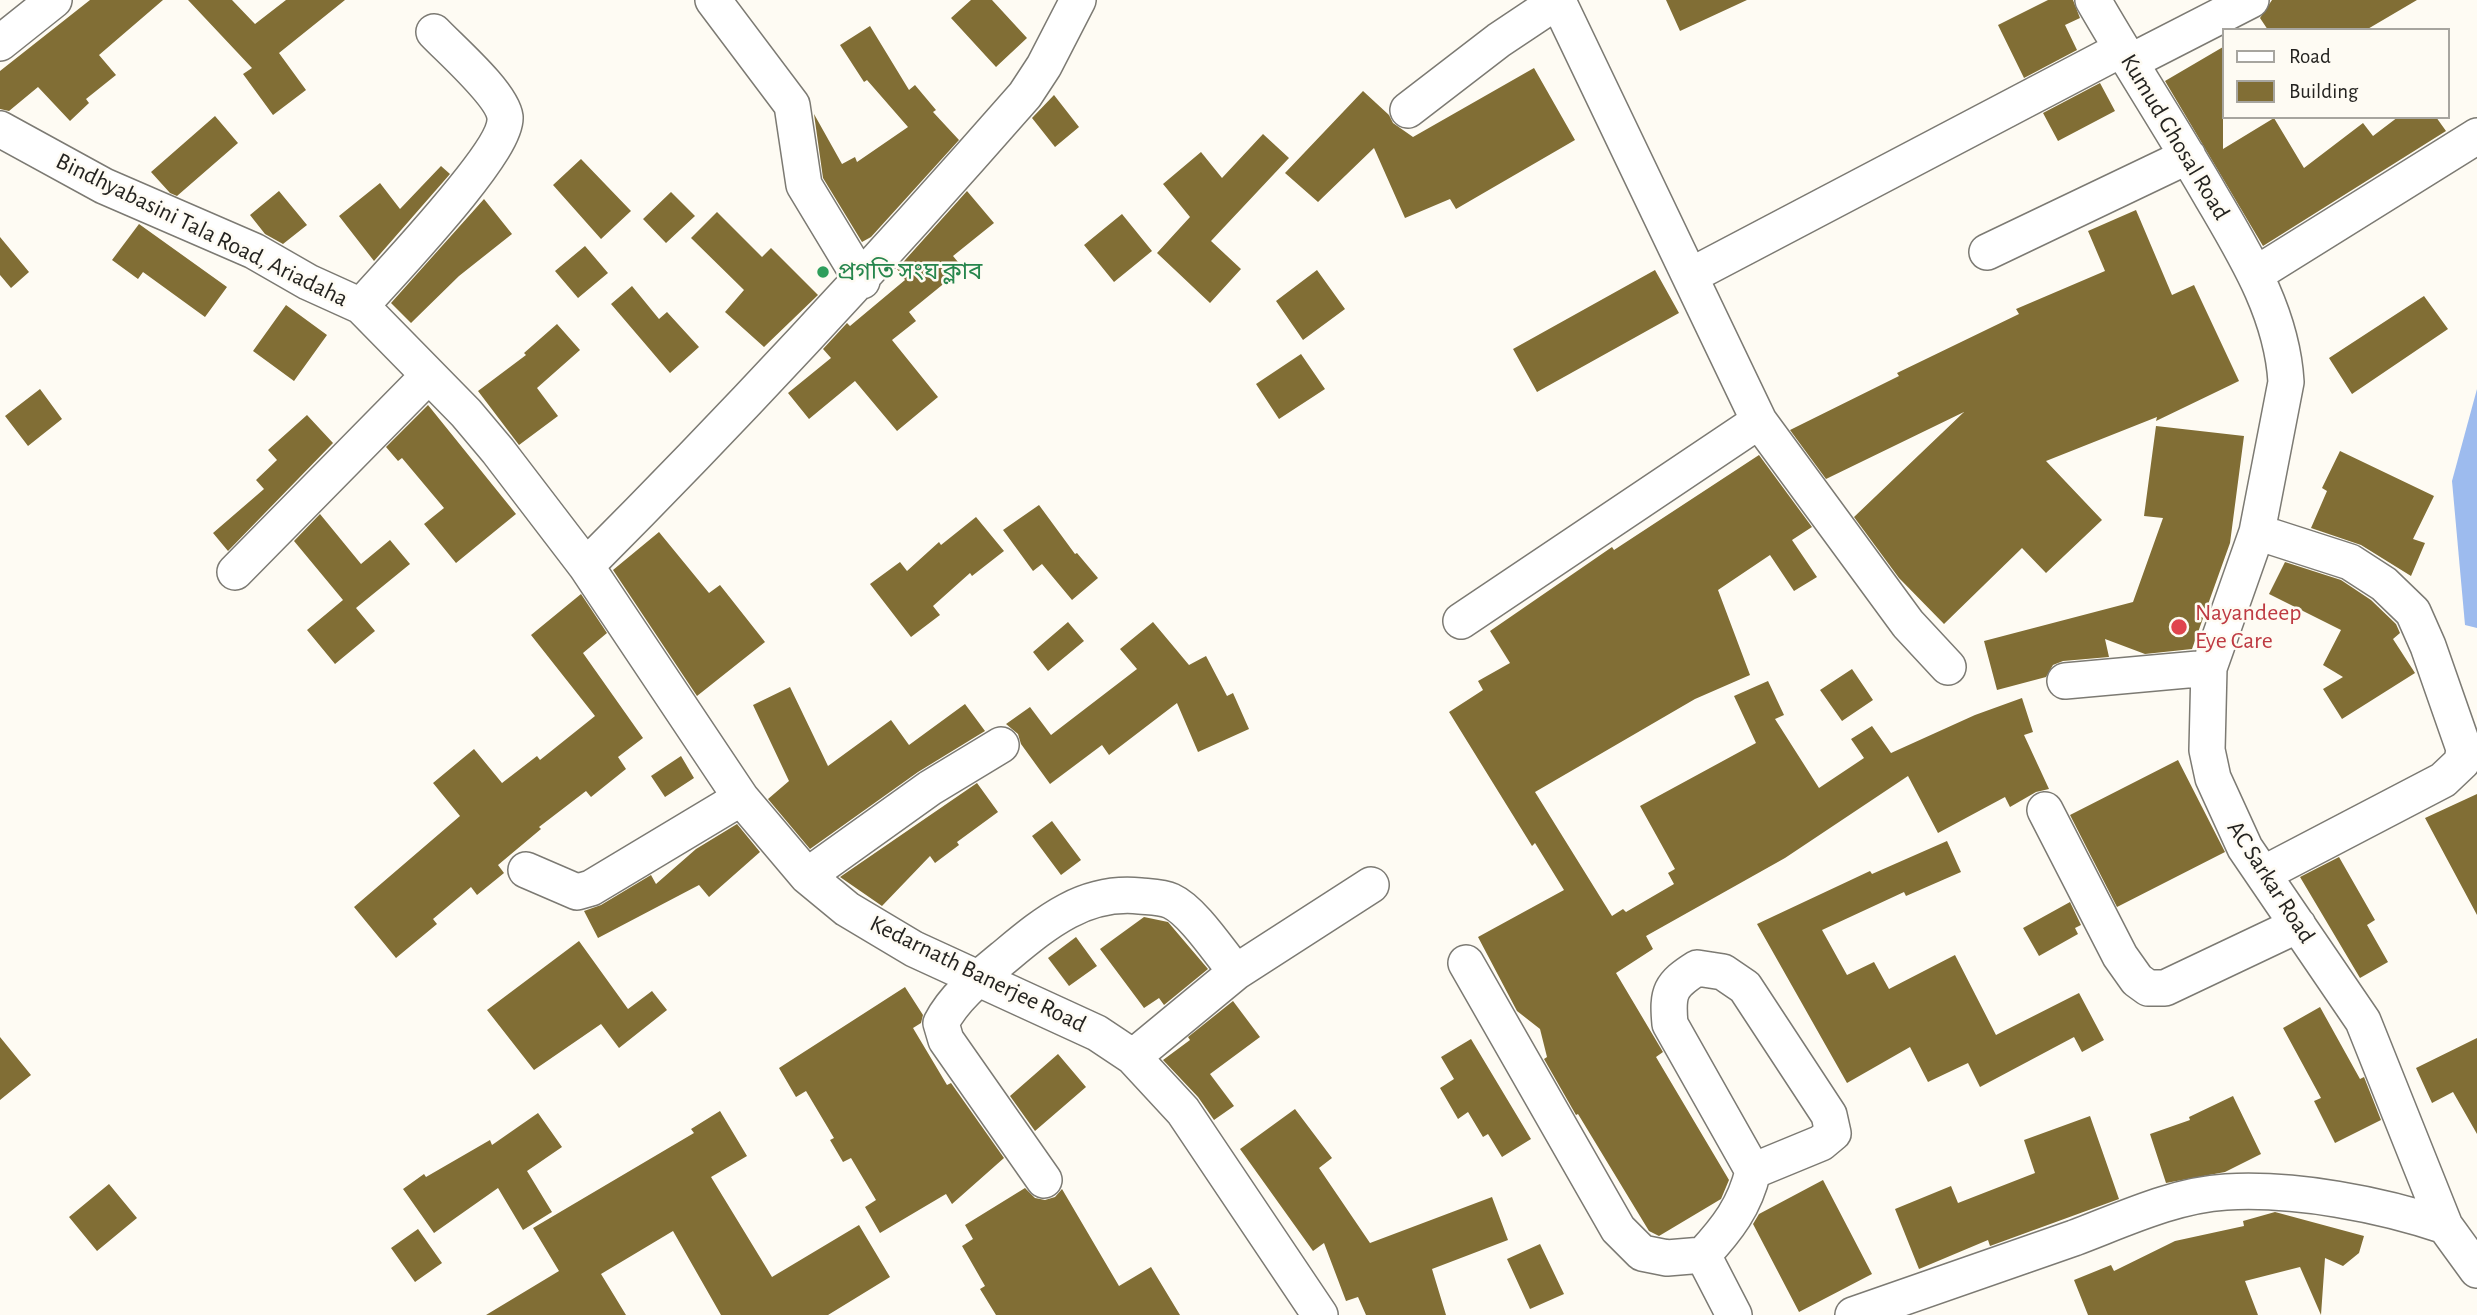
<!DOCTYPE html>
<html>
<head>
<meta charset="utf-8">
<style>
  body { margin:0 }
  #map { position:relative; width:2477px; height:1315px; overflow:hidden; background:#fefbf3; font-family:"Alegreya Sans",sans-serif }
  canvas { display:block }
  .legend { position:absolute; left:2222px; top:28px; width:228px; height:91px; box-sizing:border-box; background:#fefbf3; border:2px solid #a7a59f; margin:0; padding:9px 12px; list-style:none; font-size:21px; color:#242320 }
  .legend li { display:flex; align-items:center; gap:14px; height:35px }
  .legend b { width:35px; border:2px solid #a7a59f }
</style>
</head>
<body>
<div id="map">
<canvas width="2477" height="1315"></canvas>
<ul class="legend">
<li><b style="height:9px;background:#fff"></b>Road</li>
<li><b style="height:19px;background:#816e35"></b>Building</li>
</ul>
</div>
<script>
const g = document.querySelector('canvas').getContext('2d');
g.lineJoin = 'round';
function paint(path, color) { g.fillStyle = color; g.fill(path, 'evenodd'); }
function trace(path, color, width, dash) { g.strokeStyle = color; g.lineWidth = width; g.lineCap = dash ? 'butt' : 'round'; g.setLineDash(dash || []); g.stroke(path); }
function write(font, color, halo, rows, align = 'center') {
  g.font = font + ' "Alegreya Sans","Noto Sans Bengali",sans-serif'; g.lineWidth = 5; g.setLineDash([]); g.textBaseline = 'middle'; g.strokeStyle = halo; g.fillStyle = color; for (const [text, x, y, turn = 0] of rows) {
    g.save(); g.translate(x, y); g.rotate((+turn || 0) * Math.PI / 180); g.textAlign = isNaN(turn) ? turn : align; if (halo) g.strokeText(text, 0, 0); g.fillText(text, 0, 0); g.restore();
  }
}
const water = new Path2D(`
  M2477,389V628L2465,625L2452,481Z`);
const building = new Path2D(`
  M90,0H163L99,55L116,75L86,99L89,103L70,121L38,87L9,111L0,109V71Z
  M188,0H232L255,24L286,0H345L279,53L306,90L273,115L243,74L252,68Z
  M971,0H992L1027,38L996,67L951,18Z
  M1666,0H1747L1680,31Z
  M2048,0H2073L2080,18L2065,25L2077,50L2024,78L1998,25Z
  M2417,0L2366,30H2268L2260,18L2272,0Z
  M870,26L909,90L915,85L936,110L933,112L959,140L871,237L862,242L823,178L814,114L842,164L855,157L857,162L908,127L867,80L864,82L840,45Z
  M2223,47V149L2274,118L2304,168L2363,123L2373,136L2398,117H2436L2446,131L2263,246L2165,81Z
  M1534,68L1575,140L1456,209L1450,199L1405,218L1374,148L1318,202L1285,173L1363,91L1389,115L1393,123L1413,137Z
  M2100,83L2115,111L2058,141L2043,113Z
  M1054,95L1079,127L1055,147L1032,118Z
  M215,116L238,143L177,196L170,193L151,172Z
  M1263,134L1289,158L1211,241L1241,269L1210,303L1157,253L1190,217L1163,184L1201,152L1222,178Z
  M581,159L631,211L601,239L553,185Z
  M441,166L450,174L374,261L339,216L380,183L400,209Z
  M279,191L307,225L283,244L265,234L250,215Z
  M967,191L994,223L953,256L963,268L909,312L916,321L892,340L938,397L897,431L855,381L809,419L788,393L831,358L823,349L847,323L850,326L905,280L897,269Z
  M671,192L695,216L666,243L643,219Z
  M484,199L512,234L459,276L411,323L391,303Z
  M2136,210L2172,295L2194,285L2239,381L2156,421L2157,417L2046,461L2102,520L2046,573L2022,548L1944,624L1899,578L1854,517L1964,412L1826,479L1790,430L1899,376L1897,373L2019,314L2016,309L2105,271L2088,231Z
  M717,212L762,257L771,248L818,295L764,347L725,312L744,290L691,238Z
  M1122,214L1152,251L1114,282L1084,245Z
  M139,224L227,287L205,317L143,272L138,279L112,260Z
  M0,237L29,272L11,288L0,275Z
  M585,246L608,273L578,298L555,271Z
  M1317,270L1345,309L1303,340L1276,301Z
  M1655,270L1679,313L1537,392L1513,349Z
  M632,286L659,319L667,312L699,347L670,373L611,304Z
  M2424,296L2448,329L2352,394L2329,358Z
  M286,305L327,335L294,381L253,351Z
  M557,324L580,350L537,388L558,416L519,445L478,391L526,355L524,353Z
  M1301,354L1325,389L1279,419L1256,384Z
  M40,389L62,419L28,446L5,416Z
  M428,405L516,514L456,563L424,524L444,508L402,458L398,461L386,447Z
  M307,415L333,443L228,551L213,533L264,489L256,480L277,460L268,450Z
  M2156,426L2244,436L2230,543L2192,649L2145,654L2105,639L2109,657L2063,661L2053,665L2046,677L1997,690L1984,641L2133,602L2163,518L2144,516Z
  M2340,451L2434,496L2413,539L2425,543L2411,576L2361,545L2311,528L2327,491L2322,488Z
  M1759,455L1812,527L1792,540L1817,577L1794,591L1770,555L1718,590L1750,675L1695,699L1535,792L1612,916L1623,909L1626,912L1674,884L1668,873L1675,869L1640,806L1756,743L1734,696L1768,681L1784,715L1775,719L1819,788L1864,758L1851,739L1872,726L1891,753L1975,715L2022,698L2033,732L2024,735L2049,789L2036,792L2010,807L2005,797L1938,833L1908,776L1785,858L1646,936L1653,949L1616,973L1663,1052L1656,1057L1729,1180L1721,1199L1659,1236L1649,1231L1578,1114L1576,1115L1544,1059L1547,1057L1540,1029L1517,1011L1478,937L1564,890L1535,843L1532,846L1449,712L1483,690L1478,681L1510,663L1490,631L1612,547L1614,550Z
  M1039,505L1075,554L1077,553L1098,578L1072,600L1042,564L1033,571L1003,530Z
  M320,514L361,564L390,540L410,564L356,608L375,631L335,664L307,630L343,600L294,541Z
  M976,517L1004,551L972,576L970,573L933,606L940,615L911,637L870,584L900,562L907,571L939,542L941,545Z
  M659,532L709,593L720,585L765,642L697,696L613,570Z
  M2285,562L2341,580L2371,600L2396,624L2400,633L2393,639L2415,673L2342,719L2323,689L2343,677L2323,665L2341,630L2269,594Z
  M581,594L607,633L583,653L643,738L618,757L626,769L591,797L586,791L539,827L541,829L498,865L504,873L477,895L471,887L433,919L437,924L396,958L354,907L460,816L433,783L474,749L502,783L537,756L540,760L595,716L531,635Z
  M1068,622L1084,641L1048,671L1033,652Z
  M1153,622L1189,665L1206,656L1227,696L1233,693L1249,729L1198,752L1177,703L1109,755L1102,745L1050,784L1021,744L1018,734L1006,724L1030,707L1051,735L1137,669L1120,649Z
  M1852,669L1873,700L1842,721L1820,690Z
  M790,687L828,766L891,720L909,745L965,704L985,731L918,772L810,849L768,799L789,781L753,705Z
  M681,756L694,778L665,797L651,776Z
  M2178,760L2225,852L2117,907L2070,815Z
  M977,783L998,812L957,842L959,845L935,863L930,856L882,906L840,877Z
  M2477,794V915L2425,818Z
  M1052,821L1081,860L1061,875L1032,836Z
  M737,824L760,852L709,897L699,885L598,938L584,911L601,905L651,875L656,884L696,849Z
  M1947,841L1961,872L1906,896L1904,892L1822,930L1847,975L1874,962L1889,989L1955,955L1996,1035L2079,993L2104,1040L2082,1052L2074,1037L1980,1087L1968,1063L1928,1082L1910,1047L1847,1083L1757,924L1870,871L1872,874Z
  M2339,857L2375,920L2367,925L2388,962L2360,978L2300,877Z
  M2070,902L2081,925L2075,928L2078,934L2039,956L2023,928Z
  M1144,917L1168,922L1208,969L1164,1005L1159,998L1144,1008L1100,949Z
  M1076,937L1097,966L1069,986L1048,958Z
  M579,941L628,1009L652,991L667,1010L619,1048L601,1024L534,1070L487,1010Z
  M905,987L923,1015L921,1023L913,1028L947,1085L951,1083L1004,1158L952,1204L946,1194L880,1233L865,1207L876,1200L851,1158L843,1162L830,1140L834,1138L806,1091L796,1097L779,1068Z
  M1233,1001L1260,1037L1210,1074L1234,1106L1214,1120L1198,1097L1163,1060L1190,1040L1188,1037Z
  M2320,1007L2360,1079L2364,1077L2381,1120L2335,1143L2314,1101L2321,1098L2283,1028Z
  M0,1037L31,1075L0,1100Z
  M2477,1038V1134L2453,1092L2432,1103L2416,1068Z
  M1471,1039L1531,1139L1502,1157L1488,1134L1483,1137L1468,1112L1458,1119L1440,1088L1454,1079L1441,1057Z
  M1058,1054L1086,1087L1035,1131L1010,1096Z
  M2233,1096L2261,1154L2225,1172L2166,1183L2150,1134L2190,1120L2189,1117Z
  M1295,1109L1332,1158L1319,1168L1370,1243L1492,1197L1508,1240L1432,1269L1446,1315H1366L1358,1297L1346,1301L1324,1243L1313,1251L1240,1149Z
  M720,1111L747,1156L711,1177L772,1277L859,1225L890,1277L828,1315H721L673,1231L601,1274L626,1315H486L559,1271L533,1228L694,1133L691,1129Z
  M538,1113L562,1147L527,1171L552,1212L523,1230L498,1188L434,1233L403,1189L424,1174L426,1177L490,1140L492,1145Z
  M2090,1116L2119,1199L1990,1246L1988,1240L1919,1269L1895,1209L1951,1186L1958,1203L2035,1173L2024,1140Z
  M1823,1180L1872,1274L1799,1312L1753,1224L1759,1214Z
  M109,1184L137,1218L97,1251L69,1217Z
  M1025,1188L1035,1198L1045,1200L1055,1197L1062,1189L1119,1286L1151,1267L1180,1315H996L980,1289L985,1286L962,1246L973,1239L965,1225Z
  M2275,1212L2364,1236L2359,1253L2343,1266L2325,1258L2321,1315L2300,1267L2245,1281L2258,1315H2088L2074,1280L2111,1265L2114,1271L2175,1241L2244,1226L2243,1221Z
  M418,1229L442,1263L415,1282L391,1248Z
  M1540,1244L1564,1294L1530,1309L1507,1259Z`);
const minor = new Path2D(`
  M713,0L792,105L804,185L862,281
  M2093,0C2131,66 2173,130 2211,196C2245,254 2282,313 2286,382L2257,532L2209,668L2207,750L2213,778L2245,848L2363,1021L2445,1226L2477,1270
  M1558,1L1759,421L1908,624L1948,667
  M0,43L54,0
  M2130,62L2251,0
  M1408,110L1499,40L1559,0
  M0,129L104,186L254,251L308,282L361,306L466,413L498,451L586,566L741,798L807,876L847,909L914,949L1097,1033L1133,1057L1183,1111L1320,1315
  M1987,252L2188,156
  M2256,274L2477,136
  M1690,276L2122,49
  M361,306C387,276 508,151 505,117C502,94 451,50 434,32
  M2257,532L2350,562L2384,584L2413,612L2428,646L2464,749L2462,762L2443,780L2263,874
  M586,566C738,414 883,257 1025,95L1044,66L1078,0
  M235,572L428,376
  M1461,621L1759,421
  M2065,681L2209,668
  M2045,810L2120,956L2137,980L2148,988H2165L2298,925
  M526,870L577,892L591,888L741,798
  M807,876L930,788L1001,745
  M1466,963L1618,1229L1642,1253L1667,1258L1703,1255L1734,1315
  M1133,1057L1236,972
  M1044,1180L946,1040L941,1023C955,996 980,977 1003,958C1044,924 1083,890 1140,896C1150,897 1162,897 1171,901C1193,911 1220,953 1236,972L1371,885
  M1703,1255C1727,1229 1745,1206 1753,1171L1670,1024C1667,992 1670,985 1697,968L1723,972L1745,987L1829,1115L1833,1133L1821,1143L1753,1171
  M1853,1315C1927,1289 2001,1264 2074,1238C2122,1220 2174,1195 2226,1192C2295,1188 2380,1204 2445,1226`);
const markers = [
  [823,272,7,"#2e9e5b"],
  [2179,627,9,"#e0444e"]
];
const streetNames = [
  ["Kumud Ghosal Road",2175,137,59],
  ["Bindhyabasini Tala Road, Ariadaha",202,230,26],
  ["AC Sarkar Road",2271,882,57],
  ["Kedarnath Banerjee Road",978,974,26]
];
const leisureNames = [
  ["প্রগতি সংঘ ক্লাব",837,272]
];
const healthNames = [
  ["Nayandeep",2195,613],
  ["Eye Care",2195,641]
];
paint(water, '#9dbbee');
paint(building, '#816e35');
trace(minor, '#7c7a73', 38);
trace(minor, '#fff', 35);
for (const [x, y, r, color] of markers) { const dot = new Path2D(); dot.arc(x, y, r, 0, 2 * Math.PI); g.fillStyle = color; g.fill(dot); trace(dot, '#fefbf3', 2.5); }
write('24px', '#242320', '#fefbf3', streetNames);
write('24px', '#27864d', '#fefbf3', leisureNames, 'left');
write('24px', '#be3a42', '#fefbf3', healthNames, 'left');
</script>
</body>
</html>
